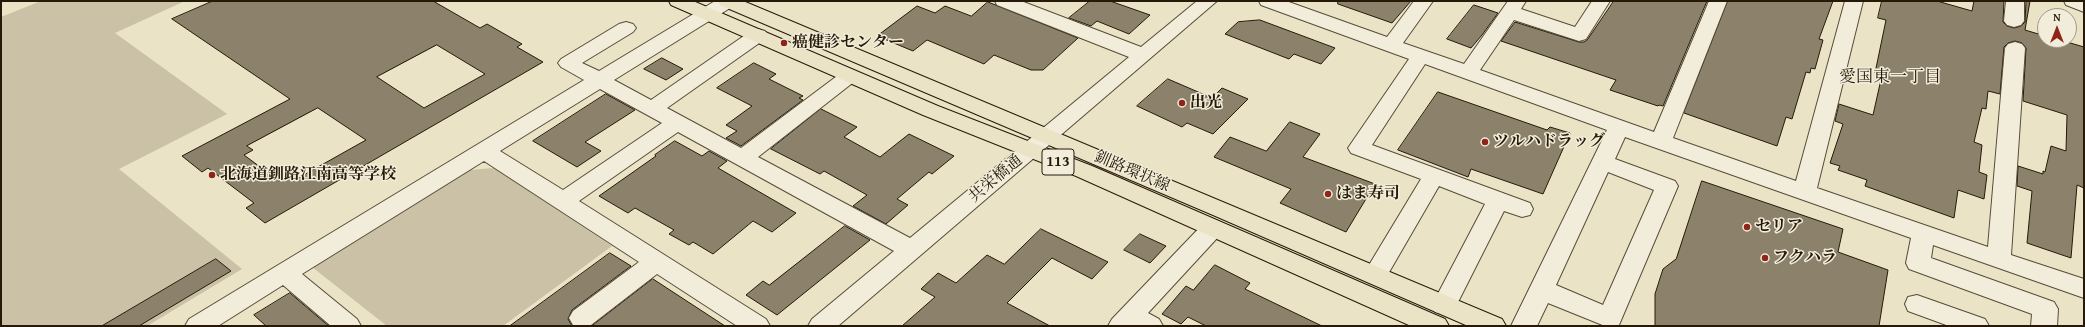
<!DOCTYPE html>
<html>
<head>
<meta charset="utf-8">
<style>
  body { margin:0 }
  #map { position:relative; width:2085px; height:327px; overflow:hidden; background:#ebe3c6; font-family:"Gentium Book Plus",serif }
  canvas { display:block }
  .frame { position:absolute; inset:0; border:2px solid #261908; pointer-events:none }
  .north { position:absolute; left:2037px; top:8px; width:40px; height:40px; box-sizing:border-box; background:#f2edda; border:1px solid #a09886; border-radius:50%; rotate:0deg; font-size:11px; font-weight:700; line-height:16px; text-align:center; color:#261908 }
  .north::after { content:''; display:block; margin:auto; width:14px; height:18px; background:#8f2418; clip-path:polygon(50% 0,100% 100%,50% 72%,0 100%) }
</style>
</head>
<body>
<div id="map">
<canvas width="2085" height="327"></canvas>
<div class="frame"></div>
<div class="north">N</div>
</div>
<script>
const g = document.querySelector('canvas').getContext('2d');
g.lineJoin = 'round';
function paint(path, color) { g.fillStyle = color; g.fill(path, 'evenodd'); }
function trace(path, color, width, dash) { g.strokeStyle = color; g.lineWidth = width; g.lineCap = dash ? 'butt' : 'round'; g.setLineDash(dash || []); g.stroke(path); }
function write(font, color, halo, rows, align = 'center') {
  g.font = font + ' "Gentium Book Plus","Noto Serif JP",serif'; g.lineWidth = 3; g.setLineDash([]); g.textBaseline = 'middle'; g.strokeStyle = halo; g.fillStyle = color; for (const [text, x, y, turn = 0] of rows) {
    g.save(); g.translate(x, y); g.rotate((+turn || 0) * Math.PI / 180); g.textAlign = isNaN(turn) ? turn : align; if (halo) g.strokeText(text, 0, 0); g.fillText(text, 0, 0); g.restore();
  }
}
const green = new Path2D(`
  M41,1H185L115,33L227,114L119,169L242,269L147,326H1V17Z
  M494,168L612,246L503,326H387L312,267L469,170Z`);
const building = new Path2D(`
  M213,1H433L480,28L487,24L522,44L517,47L543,62L265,223L246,208L254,203L208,168L202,172L182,156L290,99L172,19ZM437,45L485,74L424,108L377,77ZM318,108L366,140L293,181L287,176L279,181L244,155L253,150L247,146Z
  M1090,1H1110L1150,15L1129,34L1097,21L1091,26L1069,18Z
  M1338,1H1411L1392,23L1338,4Z
  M1614,1H1707L1663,106L1659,105L1658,106L1610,90L1616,80L1501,41L1515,22L1579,42H1584L1587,40Z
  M1728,1H1833L1819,39L1823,40L1815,69L1811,68L1810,73L1806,72L1792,119L1786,117L1777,146L1684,113Z
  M1882,1H1937L1972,11L1974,1H2004L2003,22L2007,26L2014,28L2021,26L2025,22L2026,1H2030L2025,30L2045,36V40H2060L2084,47V188L2077,185L2071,258L2027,243L2032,191L2017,186L2018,166L2043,174V171L2045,172L2051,146L2066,151L2067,115L2023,101L2026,48L2022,43L2015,41L2008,43L2004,47L2000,94L1988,91L1986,109L1982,108L1974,142L1982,145L1979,172L1987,175L1984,199L1958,190L1954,218L1865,186L1867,180L1838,170L1840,166L1830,163L1843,124L1835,121L1839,104L1873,115L1882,75L1875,73L1886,20L1878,18Z
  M988,2L1078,38L1043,70H1031L994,55L984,64L927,40L913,51L877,36L917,6L935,13L945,6L971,16Z
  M1474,5L1498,13L1482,35L1471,48L1447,39Z
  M1260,20L1335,48L1321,64L1294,54L1289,59L1225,34L1238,22Z
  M662,58L683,69L666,80L644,69Z
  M754,63L776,74L769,79L803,96L799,98L803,100L741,146L726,138L737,131L726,125L752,106L717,88Z
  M1168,79L1212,98L1222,88L1248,99L1213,134L1187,123L1182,127L1137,106Z
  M1438,92L1547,130L1550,127L1570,133L1543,194L1471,169L1468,177L1398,150Z
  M606,94L635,110L585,142L601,151L577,167L533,141Z
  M821,109L857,127L844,137L880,157L909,134L954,156L932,174L929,172L897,199L908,205L886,224L853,206L867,195L824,171L820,174L771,149Z
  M1290,122L1320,134L1303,157L1375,184L1346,232L1280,203L1291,189L1214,157L1230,137L1266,151Z
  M675,141L702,156L709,151L727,161L718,168L796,213L772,232L753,221L713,254L693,242L689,245L669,234L674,230L635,208L628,213L599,196L656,156L655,155Z
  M1702,181L1843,229L1838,252L1888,270L1879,326H1655V294L1663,269L1676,259Z
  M845,226L870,240L777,315L746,295L763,281L769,285Z
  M1041,229L1108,262L1092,279L1052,258L1007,303L1050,326H902L935,297L921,289L938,273L956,283L987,255L1004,264Z
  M1140,234L1166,246L1150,263L1124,250Z
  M610,253L631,266L572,310L568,319L572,326H510Z
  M216,259L231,271L139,326H102Z
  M1215,265L1250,283L1245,289L1322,326H1206L1188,317L1181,324L1162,314L1186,286L1193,290Z
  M653,279L725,326H592Z
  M290,293L324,322L329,326H266L254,315Z`);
const minor = new Path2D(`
  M715,1H737L735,5L614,80L651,100L751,31L758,29L765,31L768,35L765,39L667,108L741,148L841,73L848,71L855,73L858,77L855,81L758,157L910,238L1129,57L997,5L995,1H1021L1141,47L1197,1H1217L838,326H808L812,319L894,251L678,132L579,201L766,319L770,326H737L657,274L591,325H573L569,318L573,311L639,262L484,161L302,274L357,319L361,326H331L283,285L218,326H185L189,319L584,80L561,67L558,63L561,59L619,24L626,22L633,24L636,28L633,32L582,63L599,71ZM600,89L662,123L563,190L500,151Z
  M1259,1H1286L1387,37L1414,1H1433L1403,43L1464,64L1508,1H1526L1521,9L1575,27L1592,1H1610L1586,39L1579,41L1514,20L1480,70L1654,132L1709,1H1727L1673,138L1796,181L1845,1H1863L1817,188L1988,247L2005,48L2008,44L2015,42L2022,44L2025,48L2011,255L2084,279V298L1933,245L1931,258L2054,302L2058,309L2057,326H2031L2032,314L1909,269L1906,263L1911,238L1625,137L1615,159L1675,181L1678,186L1619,325L1605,326L1548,303L1537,326H1511L1607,130L1425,64L1372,145L1530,203L1533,209L1530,215L1522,217L1504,211L1453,312L1444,314L1435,312L1432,305L1485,204L1439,186L1384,281L1375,284L1366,281L1363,275L1421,179L1351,153L1348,148L1409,59L1261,5ZM1608,172L1654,190L1603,305L1556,285Z
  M2006,1H2024V21L2021,25L2014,27L2007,25L2004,21Z
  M2064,1H2084V12L2066,5Z
  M1212,221L1220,223L1224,229L1220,235L1148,313L1159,319L1163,326H1108L1112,319L1204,223Z
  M1917,295L1985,319L1989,326H1949L1908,311L1905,304L1908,297Z`);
const major = new Path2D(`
  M669,1H693L938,106L1092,166L1445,319L1449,326H1411L1076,176L923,115L671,5Z
  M718,1H743L1502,319L1506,326H1468L1213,215L720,5Z`);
const markers = [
  [784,43,4,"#8f2418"],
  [1182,103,4,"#8f2418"],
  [1485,142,4,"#8f2418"],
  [212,175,4,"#8f2418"],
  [1328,194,4,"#8f2418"],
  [1747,227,4,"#8f2418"],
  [1765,258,4,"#8f2418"]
];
const shields = [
  [1058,162,32]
];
const shieldNames = [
  ["113",1058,162]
];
const poiNames = [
  ["癌健診センター",792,43],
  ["出光",1190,103],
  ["ツルハドラッグ",1493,142],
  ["北海道釧路江南高等学校",220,175],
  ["はま寿司",1336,194],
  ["セリア",1755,227],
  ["フクハラ",1773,258]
];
const streetNames = [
  ["釧路環状線",1132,172,23],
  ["共栄橋通",996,179,-40]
];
const neighbourhoodNames = [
  ["愛国東一丁目",1890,78]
];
paint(green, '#cac1a6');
paint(building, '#8c826b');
trace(building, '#261908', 1);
trace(minor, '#574c38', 2);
trace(major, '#261908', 2);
paint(minor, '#f2edda');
paint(major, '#ebe3c6');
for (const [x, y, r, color] of markers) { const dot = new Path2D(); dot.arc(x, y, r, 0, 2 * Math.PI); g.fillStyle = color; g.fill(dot); trace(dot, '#f2edda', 1.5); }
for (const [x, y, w] of shields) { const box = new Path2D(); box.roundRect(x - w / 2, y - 13, w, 26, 3); g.fillStyle = '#f2edda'; g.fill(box); trace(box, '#261908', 1); }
write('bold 15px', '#261908', null, shieldNames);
write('bold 16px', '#261908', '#f2edda', poiNames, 'left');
write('16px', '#261908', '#f2edda', streetNames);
write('17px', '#261908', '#f2edda', neighbourhoodNames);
</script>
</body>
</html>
